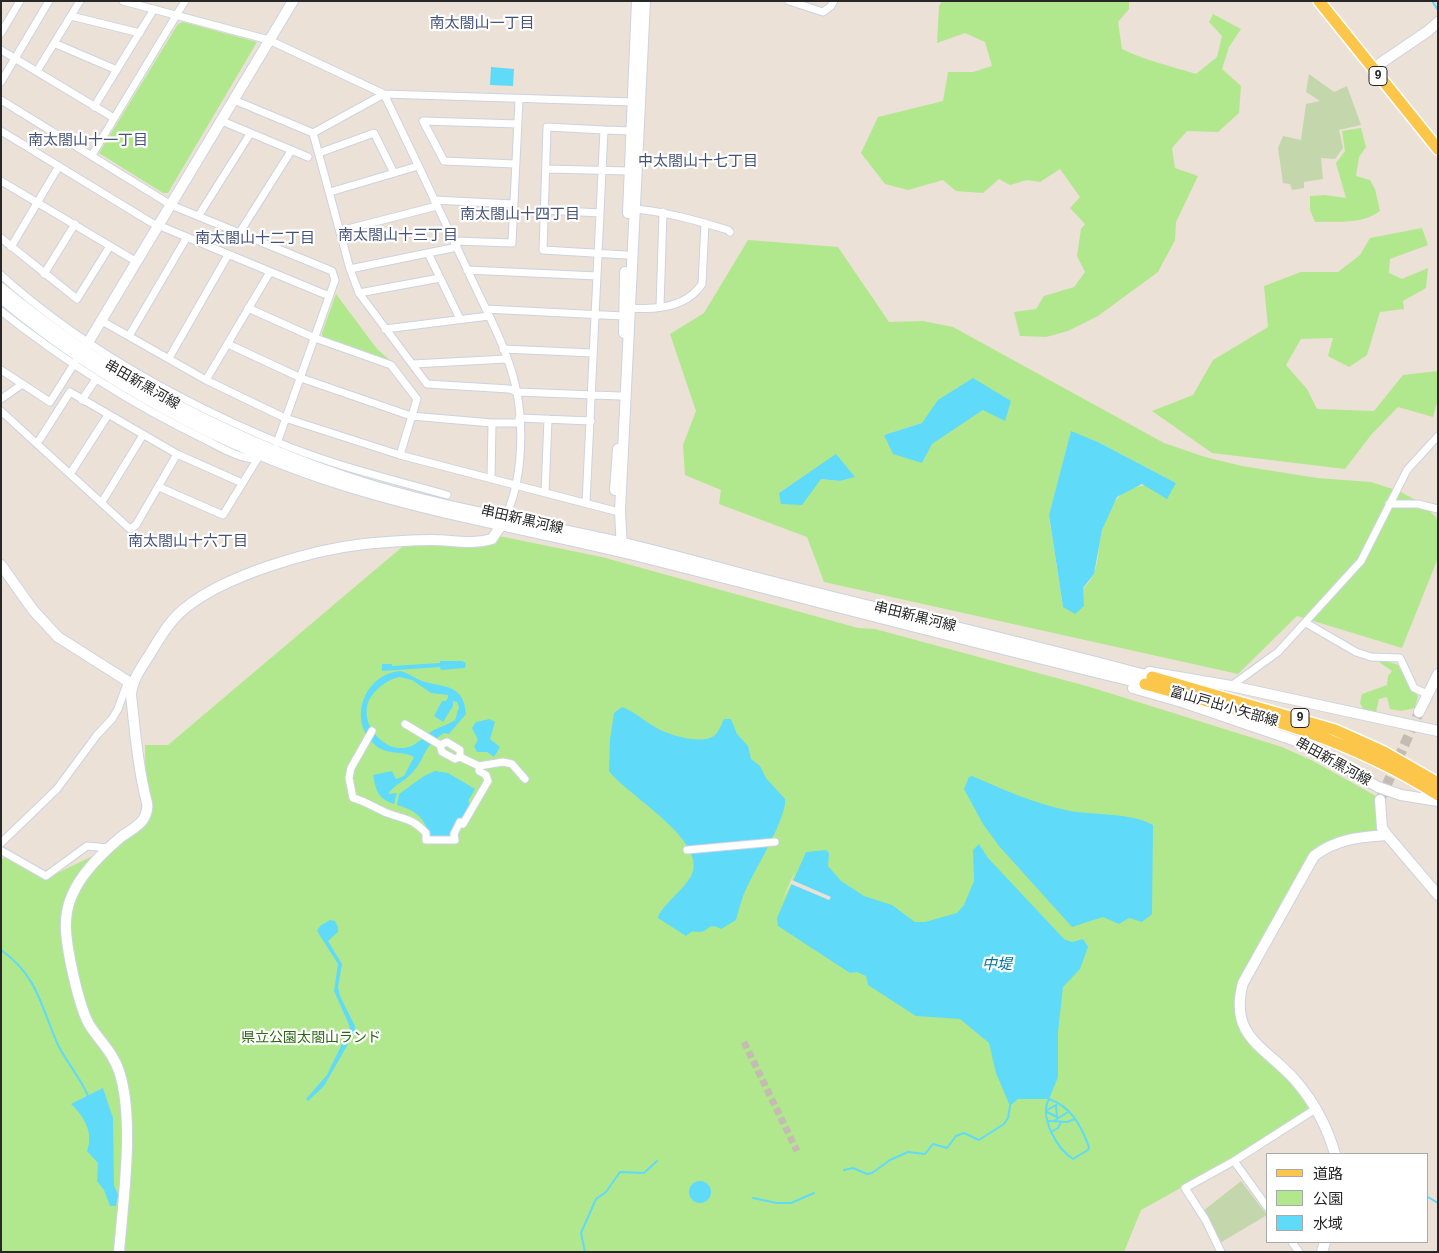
<!DOCTYPE html>
<html>
<head>
<meta charset="utf-8">
<style>
  body { margin:0 }
  #map { position:relative; width:1439px; height:1253px; overflow:hidden; background:#ebe1d6; font-family:Arial,"Noto Sans JP",sans-serif }
  canvas { display:block }
  .frame { position:absolute; inset:0; border:2px solid #272727; pointer-events:none }
  .legend { position:absolute; left:1266px; top:1153px; width:162px; height:90px; box-sizing:border-box; background:#fff; border:1px solid #a9a9a9; margin:0; padding:6px 9px; list-style:none; font-size:15px; color:#272727 }
  .legend li { display:flex; align-items:center; gap:10px; height:25px }
  .legend b { width:25px; border:1px solid #a9a9a9 }
</style>
</head>
<body>
<div id="map">
<canvas width="1439" height="1253"></canvas>
<div class="frame"></div>
<ul class="legend">
<li><b style="height:6px;background:#fcc64b"></b>道路</li>
<li><b style="height:14px;background:#b2e88d"></b>公園</li>
<li><b style="height:14px;background:#5fdaf8"></b>水域</li>
</ul>
</div>
<script>
const g = document.querySelector('canvas').getContext('2d');
g.lineJoin = 'round';
function paint(path, color) { g.fillStyle = color; g.fill(path, 'evenodd'); }
function trace(path, color, width, dash) { g.strokeStyle = color; g.lineWidth = width; g.lineCap = dash ? 'butt' : 'round'; g.setLineDash(dash || []); g.stroke(path); }
function write(font, color, halo, rows, align = 'center') {
  g.font = font + ' Arial,"Noto Sans JP",sans-serif'; g.lineWidth = 4.5; g.setLineDash([]); g.textBaseline = 'middle'; g.strokeStyle = halo; g.fillStyle = color; for (const [text, x, y, turn = 0] of rows) {
    g.save(); g.translate(x, y); g.rotate((+turn || 0) * Math.PI / 180); g.textAlign = isNaN(turn) ? turn : align; if (halo) g.strokeText(text, 0, 0); g.fillText(text, 0, 0); g.restore();
  }
}
const green = new Path2D(`
  M942,1H1129V9L1118,22L1122,49C1146,61 1171,66 1196,74L1217,57L1222,36L1209,22L1213,14L1241,29L1229,47L1222,69L1241,86L1239,113L1218,132L1187,131L1172,148L1175,168L1198,176L1176,222L1175,240L1158,272L1098,316L1068,331L1046,337L1020,336L1014,312L1036,309L1044,296L1074,287L1085,272L1077,256L1081,229L1085,224L1070,208L1080,197L1060,169L1040,182L1027,180L1010,185L999,179L983,193L956,191L943,180L908,190L885,184L861,153L878,117L943,101L948,72H973L992,66L985,42L965,33L937,43L939,6Z
  M183,22L257,42L168,193H163L99,153L178,24Z
  M1361,128L1366,147L1359,157L1356,176L1370,180L1375,189L1380,211C1362,225 1337,221 1315,222L1310,210V196L1325,195L1346,198L1336,163L1345,151L1342,131Z
  M1422,228L1428,245L1390,259L1389,273L1402,279L1428,268L1426,288L1403,301L1404,309L1380,312L1367,355L1349,367L1328,356L1333,338L1301,339L1286,365L1307,389L1317,409L1374,411L1403,375L1438,371V399L1433,417L1398,407L1371,435L1345,469L1212,453L1152,411L1193,395L1213,360L1268,327L1264,286L1301,272H1338L1360,255L1370,238Z
  M748,240L838,247L889,322L923,321L953,327L1164,443L1205,457L1242,466L1317,478L1371,482L1399,491L1421,503L1436,517L1438,523V558L1402,648L1297,616L1238,674L824,582L807,537L719,504L721,490L685,475L683,445L696,411L670,334L704,313ZM1011,402L983,410L931,444L922,463L884,435L922,423ZM1071,432L1098,442L1176,483C1135,484 1113,486 1102,531C1098,545 1099,560 1094,573C1089,586 1073,597 1063,607L1049,516ZM836,455L854,477L840,481L821,479L779,493Z
  M336,294L377,349L392,362L323,337L322,333Z
  M499,536L602,557L858,628L875,629L1090,687L1282,747L1311,760L1376,796L1379,829L1383,833L1325,843L1241,983L1240,1024L1314,1108L1233,1159L1141,1210L1124,1252H1V860L5,856L45,879L101,852H109L146,825L145,745H168L402,547L432,544L479,547L495,544Z
  M1386,661L1398,665L1410,688L1418,696L1415,708L1401,711L1390,709L1387,697L1379,699L1376,713L1364,711L1360,703L1362,694L1387,685L1388,676L1392,671L1379,662Z`);
const cemetery = new Path2D(`
  M1309,74L1334,92L1347,86L1361,125L1339,130L1343,148L1335,159L1321,158L1323,179L1304,182V188L1292,190L1290,184L1283,183L1278,148L1283,136L1301,140L1306,104L1320,101L1306,92Z
  M1241,1181L1267,1215L1220,1243L1203,1211Z`);
const water = new Path2D(`
  M491,67L514,69L513,86L490,85Z
  M973,378L1011,401L1005,421L983,410L932,444L922,463L893,454L884,435L922,423L938,400Z
  M1071,431L1098,442L1176,483L1167,499L1142,484L1117,497L1102,530L1094,574L1083,588L1084,606L1075,614L1063,607L1049,515Z
  M836,454L855,477L840,481L821,479L802,505L781,504L779,493Z
  M440,661H462L466,663L465,668L441,670L440,667L382,671V664H392V666L440,663Z
  M400,671C409,673 414,678 422,681C443,688 464,683 466,714L449,734L444,733C421,748 427,757 412,773C404,782 395,784 388,794L397,793L394,804C378,799 376,791 373,775L392,771L396,779L404,776L414,757C402,750 386,756 374,744C347,719 365,674 400,671ZM400,677L412,680L431,693L448,695V698L446,701H442L434,716L443,722L453,706V701L457,702L459,707L455,720C448,725 441,726 434,730C422,737 415,749 400,748C382,748 363,725 367,707C369,693 387,679 400,677Z
  M622,707C634,711 644,721 655,727C668,735 701,745 714,736C719,732 721,725 724,719H731L737,734L748,746L751,759L760,766L766,778L785,799C788,815 755,870 747,887C742,897 739,909 736,920L721,929C708,922 710,931 700,932C697,932 694,931 691,932L686,936L658,918C659,908 686,888 692,874C707,840 627,795 609,771L610,740L614,713Z
  M490,719L495,722L490,739L500,747L494,757L487,752H477L474,746L478,740L472,728L476,722Z
  M435,771L448,773L475,789L468,801L470,804L461,820L457,819L449,837H429C426,818 415,810 397,805L399,794L424,776Z
  M972,776C1005,790 1035,804 1070,811C1094,815 1132,813 1153,825L1152,914L1142,922L1129,918L1119,924L1103,917L1072,927L999,846L983,824L964,789L969,777Z
  M979,844L988,858L1064,939L1072,942L1083,939L1088,947L1080,969L1063,987L1058,1032V1077L1049,1099H1018L1010,1106L996,1073L989,1043L960,1019L916,1016L868,985L866,976L857,972L850,973L778,926L777,918L806,852L826,850L829,853L828,866L841,881L864,896L892,905L915,922H925L957,913L964,905L974,881L973,850Z
  M330,920L335,921L338,927V932L328,941L342,964L338,987L340,996L355,1026V1032L324,1086L308,1101L306,1099L327,1075L350,1027L334,991L338,964L317,931L320,926Z
  M103,1088L113,1118L114,1186L118,1194L116,1206H110L104,1190L97,1181L98,1163L87,1151C94,1133 84,1116 71,1104Z
  M689 1192a11 11 0 1 1 22 0a11 11 0 1 1-22 0Z`);
const pier = new Path2D(`
  M795,871L792,880L831,897L829,900L791,884L782,901Z`);
const stream = new Path2D(`
  M1432,1L1438,10
  M1,950C38,976 41,1007 58,1045C67,1063 80,1077 88,1096
  M1049,1099C1072,1107 1081,1126 1089,1147L1088,1150L1073,1159C1057,1149 1039,1117 1049,1099Z
  M1047,1110L1056,1105L1057,1117L1047,1112
  M1049,1121L1067,1122L1075,1119
  M1054,1121L1068,1112
  M1051,1132L1058,1128L1061,1122
  M844,1170L853,1168L867,1174L872,1173L890,1160L908,1152L925,1154L933,1144L947,1148L956,1136L964,1133L979,1140L1004,1124L1008,1118L1010,1106
  M1428,1197L1438,1203
  M753,1198L777,1203H791L814,1193
  M585,1252L581,1233L596,1199L606,1192L620,1172L644,1173L657,1161`);
const streetTunnel = new Path2D(`
  M744,1042L797,1151`);
const secondaryTunnel = new Path2D(`
  M1380,800L1419,712`);
const street = new Path2D(`
  M123,1L269,40L384,94L633,102
  M789,1L823,12L831,6L834,1
  M71,16L140,33
  M1,33L20,1
  M56,44L117,70
  M1,50L114,118
  M37,71L80,1
  M1,82L49,1
  M384,94C412,152 440,211 467,269C485,309 509,350 517,393C524,432 522,484 504,520
  M1,100L171,205L332,271L335,280L277,443
  M234,100L313,133L350,269L359,293L427,384L509,389L517,392L620,396
  M94,107L154,9
  M222,121L308,157
  M604,130L547,127L543,250L626,255
  M1,131L152,223L159,225
  M313,133L384,94
  M319,153L374,133L394,173
  M92,155L185,1
  M515,164L444,161L423,121L518,124
  M546,169L629,171
  M1,181L137,262
  M330,192L418,166
  M434,200L513,204
  M635,209C667,212 698,221 728,230L730,232
  M544,210L600,213
  M199,215L250,134
  M165,228L329,296
  M340,231L437,206
  M240,232L291,151
  M1,238L77,299L110,246
  M454,241L512,243L519,100
  M11,247L59,166
  M428,253L460,319
  M350,269L457,247
  M467,270L597,276
  M44,274L75,224
  M1,275C80,346 179,401 277,442C331,465 391,479 447,495
  M359,293L440,278
  M660,307L663,212
  M631,308C657,310 687,307 702,284L705,223
  M486,309L623,316
  M1,311C64,361 132,404 204,439C220,447 239,459 257,459
  M102,321L206,380L285,418L400,455L417,399L391,365L315,338L248,308
  M385,329L489,316
  M129,336L187,237
  M228,344L301,378L411,416L492,423L491,479
  M503,349L593,353
  M169,358L228,255
  M413,364L506,359
  M1,370L50,402L76,361
  M206,380L270,272
  M1,399L21,385
  M82,400L96,379
  M1,411L130,529L136,525L177,454
  M519,418L591,421
  M492,423H520
  M36,443L40,439L70,392L177,454L242,483
  M400,455L615,511
  M70,474L108,415
  M159,487L223,515L258,458
  M545,493L548,419
  M102,502L143,435
  M586,503L604,130L632,131
  M1389,504H1418L1438,509
  M1306,623L1356,652L1371,657L1400,658L1414,688L1427,694
  M1231,686L1278,652L1361,561L1407,470L1438,436
  M405,724L440,745L442,752L455,759L460,757L479,766L503,762L512,764L525,779
  M372,731L351,768L349,778L353,798C365,801 375,808 387,813C406,820 410,817 426,833V840H455L454,834L460,822L463,824L488,781L486,775L479,771V766
  M440,745L447,742L460,750V757
  M1,843L57,789L97,735L112,719L118,709L128,681
  M687,850L775,842
  M2,851L46,876L87,846L108,848
  M1234,1161L1268,1208
  M1292,1242L1299,1252
  M1221,1252L1205,1219L1185,1188L1234,1161L1317,1108`);
const secondary = new Path2D(`
  M1372,69L1428,31L1438,22
  M628,213L637,1
  M1,288C103,372 219,434 345,477C436,508 538,523 632,545C690,559 747,576 805,590C921,619 1037,646 1152,677
  M1,298C101,381 219,446 343,485C438,515 537,531 634,555C805,598 974,643 1145,684
  M624,333L625,272
  M80,356L293,1
  M615,490L618,449
  M622,550L620,511L645,1
  M1,565L33,610L58,637L132,684
  M1149,672L1231,686L1438,731
  M1133,688L1182,702L1302,743L1378,787L1401,795L1438,801
  M1419,712L1438,674
  M1380,800L1382,828L1387,835
  M1335,1154C1327,1126 1315,1103 1295,1080C1266,1047 1228,1037 1243,983L1314,856C1336,839 1359,837 1387,835L1438,895
  M119,1252C123,1201 135,1119 119,1071C113,1053 100,1041 90,1026C79,1008 65,945 66,923C66,888 95,859 121,837C128,832 141,825 144,818C146,814 148,807 147,803C138,768 135,731 131,695C132,679 142,667 150,654C159,639 170,620 184,609C225,575 311,550 364,544C386,542 410,540 432,540C452,540 472,545 492,539L500,527
  M1322,1252L1325,1242`);
const primary = new Path2D(`
  M1319,1L1438,149
  M1152,677L1335,730L1384,752L1438,783
  M1145,684C1246,711 1349,737 1438,795`);
const shields = [
  [1378,76,18],
  [1300,718,18]
];
const shieldNames = [
  ["9",1378,76],
  ["9",1300,718]
];
const streetNames = [
  ["串田新黒河線",142,385,30],
  ["串田新黒河線",522,520,13],
  ["串田新黒河線",915,617,14],
  ["富山戸出小矢部線",1224,707,16],
  ["串田新黒河線",1333,762,29]
];
const parkNames = [
  ["県立公園太閤山ランド",311,1038]
];
const neighbourhoodNames = [
  ["南太閤山一丁目",482,24],
  ["南太閤山十一丁目",88,141],
  ["中太閤山十七丁目",698,162],
  ["南太閤山十四丁目",520,215],
  ["南太閤山十三丁目",398,236],
  ["南太閤山十二丁目",255,239],
  ["南太閤山十六丁目",188,542]
];
const waterNames = [
  ["中堤",997,965]
];
paint(green, '#b2e88d');
paint(cemetery, '#c4d7ac');
paint(water, '#5fdaf8');
paint(pier, '#ebe1d6');
trace(stream, '#5fdaf8', 2);
trace(streetTunnel, '#c4bcb3', 7, [7, 3.5]);
trace(secondaryTunnel, '#c4bcb3', 10, [10, 5]);
trace(street, '#ccd2e2', 9);
trace(secondary, '#ccd2e2', 12);
trace(primary, '#fff', 14);
trace(street, '#fff', 7);
trace(secondary, '#fff', 10);
trace(primary, '#fcc64b', 11);
for (const [x, y, w] of shields) { const box = new Path2D(); box.roundRect(x - w / 2, y - 9.5, w, 19, 4); g.fillStyle = '#fff'; g.fill(box); trace(box, '#272727', 1); }
write('bold 12px', '#272727', null, shieldNames);
write('14px', '#272727', '#fff', streetNames);
write('14px', '#2b6813', '#fff', parkNames);
write('15px', '#44527a', '#fff', neighbourhoodNames);
write('italic 15px', '#02759f', '#fff', waterNames);
</script>
</body>
</html>
